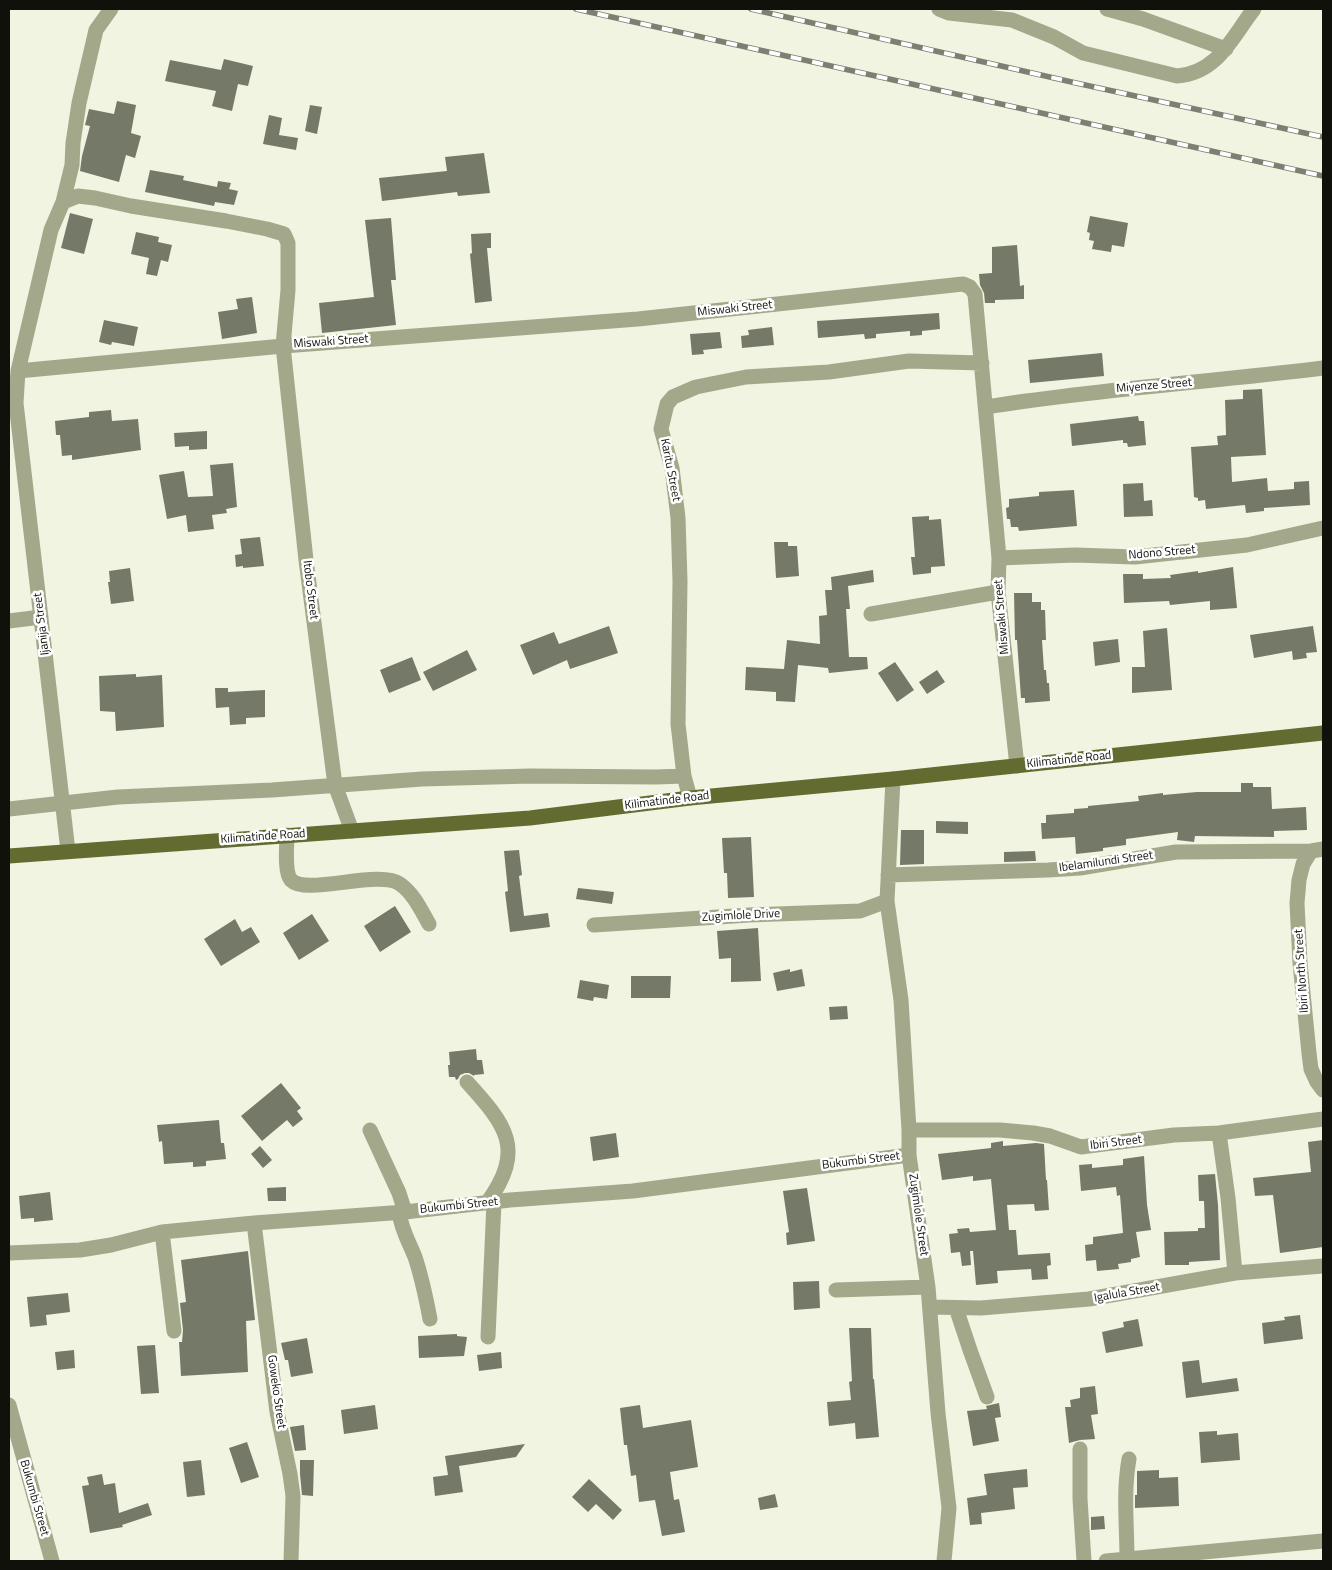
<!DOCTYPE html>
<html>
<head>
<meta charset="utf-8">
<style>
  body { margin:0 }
  #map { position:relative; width:1332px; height:1570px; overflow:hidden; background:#f0f4e0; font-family:"Titillium Web",sans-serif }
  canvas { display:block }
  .frame { position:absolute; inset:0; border:10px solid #10110a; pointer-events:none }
</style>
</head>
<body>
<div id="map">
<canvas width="1332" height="1570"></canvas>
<div class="frame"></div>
</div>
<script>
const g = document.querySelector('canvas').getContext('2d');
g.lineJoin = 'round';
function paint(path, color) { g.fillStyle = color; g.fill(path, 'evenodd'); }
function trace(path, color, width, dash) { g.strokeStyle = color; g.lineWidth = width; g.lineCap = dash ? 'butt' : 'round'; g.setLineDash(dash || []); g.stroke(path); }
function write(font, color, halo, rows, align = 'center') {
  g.font = font + ' "Titillium Web",sans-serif'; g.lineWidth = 5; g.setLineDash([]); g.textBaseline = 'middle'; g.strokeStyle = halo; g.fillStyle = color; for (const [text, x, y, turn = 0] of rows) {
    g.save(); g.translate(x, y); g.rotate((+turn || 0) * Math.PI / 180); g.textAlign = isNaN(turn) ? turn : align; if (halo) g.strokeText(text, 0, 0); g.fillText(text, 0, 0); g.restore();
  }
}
const building = new Path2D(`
  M224,59L253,66L248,86L238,84L232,111L212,106L216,91L165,81L170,60L221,70Z
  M117,101L136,105L131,133L141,136L135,158L126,155L119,182L80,171L82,156L90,126L85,125L89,109L114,114Z
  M310,105L322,107L317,134L305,131Z
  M269,115L282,118L279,135L298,138L296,150L263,144Z
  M484,153L490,193L458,196L457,192L382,201L379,178L447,171L445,157Z
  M150,170L184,176L183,180L217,187L218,181L231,183L229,189L238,191L234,205L215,202L214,206L145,192Z
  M70,213L93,219L84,254L61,248Z
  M1090,216L1128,223L1124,247L1112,245L1111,252L1092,249L1094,241L1089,240L1090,233L1087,232Z
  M391,218L396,280H391L396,325L322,333L319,303L374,297L365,220Z
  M136,232L159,237L158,242L172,245L168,262L161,260L157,276L146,274L149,258L131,254Z
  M491,233V248H487L492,301L475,303L470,254L472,253L471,234Z
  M1017,245L1020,286L1024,285V299L995,300V303H985L984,293L980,285L979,274L992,273V247Z
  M252,297L257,333L222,339L218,312L238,309L236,299Z
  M939,313L940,329L922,331V335L910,336V331L876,334V338L865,339L864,334L818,338L817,321Z
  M104,320L138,327L134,346L112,342L111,345L99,342Z
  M772,327L774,345L742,348L741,336L749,335L748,330Z
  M720,332L722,348L703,350L704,354L692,355L690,334Z
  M1102,353L1104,376L1030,383L1028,360Z
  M1262,389L1266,455L1231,457L1232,482L1267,478L1268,491L1294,489V482L1309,481L1310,505L1264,508V511L1246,513L1245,505L1206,509L1205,500L1198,501V498L1194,497L1191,447L1218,445L1217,436L1226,435L1225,400L1243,399V390Z
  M111,410L112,421L138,419L141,450L72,460V455L62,456L60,435H56L55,421L89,417V412Z
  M1138,416L1139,421H1144L1146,445L1128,447L1127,443H1123V440L1072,446L1070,424Z
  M207,431V449L189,450V446L175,447L174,433Z
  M233,463L237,507L226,509L227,513L212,515L214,529L188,532L186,515L167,519L159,475L184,471L188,497L213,496L210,465Z
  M1143,483L1144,501L1152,500L1153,516L1124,517L1123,484Z
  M1074,490L1077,526L1019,531L1018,527H1011L1010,519H1007L1006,508L1009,507V499L1039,496V492Z
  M929,516V520L941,519L945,566L931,567V573L913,575L911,557H915L912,517Z
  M260,537L264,566L243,568V566L236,567L235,555L242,554L240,539Z
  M774,542H788V546H797L799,576L776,578Z
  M1233,567L1237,608L1210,610V601L1170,605L1169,601L1124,603L1123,574H1143V579L1171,578L1170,575L1198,571V573Z
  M130,568L134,601L111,604L108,582H110L109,571Z
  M873,570L874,582L848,586L850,609H846L849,657H867L868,669L829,673L828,668L798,665L795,702L776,701V692L745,690L746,667L784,669L787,640L820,644L819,616L827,615L825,590H832L831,577Z
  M1014,593H1032V602H1041V610H1045L1046,640H1042L1044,670H1046L1047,683H1049L1050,701L1025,703V698H1021L1017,640H1015Z
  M609,626L618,653L570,669L567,660L533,675L520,645L554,632L559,644Z
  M1313,626L1317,652L1306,653L1307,658L1293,660L1292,651L1254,658L1250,635Z
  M1167,628L1172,690L1132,693V667H1145L1143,631Z
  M1118,639L1120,662L1095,666L1093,642Z
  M467,650L477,670L433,691L423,672Z
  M412,657L421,680L389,693L380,670Z
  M895,662L914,690L897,702L878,673Z
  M937,670L945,682L927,694L919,682Z
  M136,674V677L162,675L164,727L116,731L115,712L100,711L99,676Z
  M215,688H228V692L265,690V717L246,718V724L230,725L229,707L216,708Z
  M1241,783H1253V787H1271L1272,809L1306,807L1307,830L1274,831V837L1195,836L1194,842L1177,840L1178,832L1126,839V845L1103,848V851L1076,854L1075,837L1042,839L1041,823H1046V815L1074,813V809L1088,808V806L1139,801L1138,796L1163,793V795L1197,792H1241Z
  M936,821L968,822V834L936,833Z
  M901,830H924V864L900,865Z
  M751,837L754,897L728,898L727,873H724L722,838Z
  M519,850L522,875L519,876L524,916L548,913L550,927L510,932L505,892L508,891L504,851Z
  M1035,851L1036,861L1004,862V852Z
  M578,888L614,892L612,904L576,899Z
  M395,906L411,932L380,952L364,926Z
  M312,914L329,941L299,960L283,933Z
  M235,919L242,932L251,927L260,942L221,966L204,939Z
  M758,928L761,981L731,982V958L719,959L717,931Z
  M790,969V972L802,969L805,986L777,991L773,973Z
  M631,976H671L670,998H631Z
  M580,980L609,985L607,999L594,997L593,1001L577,998Z
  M847,1006L848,1019L830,1020L829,1007Z
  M476,1049L477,1060H482L484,1074L474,1075V1076L469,1073H465L460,1075L458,1079L456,1080L455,1077H449L448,1065H450L449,1052Z
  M281,1083L301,1108L297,1111L303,1119L293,1127L287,1120L262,1141L241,1116Z
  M219,1120L221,1143H224L226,1159L206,1161V1166L193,1167V1162L164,1164L162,1141L159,1142L157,1125Z
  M616,1133L619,1157L593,1161L590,1137Z
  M1323,1140V1247L1280,1253L1273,1195L1255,1196L1253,1178L1311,1172L1308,1142Z
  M1003,1141V1146L1036,1143L1044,1144L1046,1180H1047L1049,1210L1035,1211L1034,1204L1007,1205L1009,1230H1016L1018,1255L1050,1253L1051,1265L1047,1266L1048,1279L1032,1280L1031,1269L997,1271L998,1283L976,1285L973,1251H970L971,1265L962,1266L960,1252L951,1253L949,1234L958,1233L957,1229L969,1228L970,1232L996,1230L991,1179L973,1181V1176L942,1180L938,1154L991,1148V1143Z
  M260,1146L272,1160L263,1168L251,1154Z
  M1144,1156L1147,1205L1151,1230L1136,1232L1140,1257L1131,1259V1262L1118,1264L1119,1269L1097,1271L1096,1260L1086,1261L1085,1245L1093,1244V1237L1123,1233L1120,1195L1117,1196L1116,1187L1081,1191L1079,1165L1092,1164V1168L1123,1165V1159Z
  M1215,1174L1218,1205L1220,1260L1189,1262V1265H1165L1164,1232L1198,1231V1228H1205L1204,1201H1199L1198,1175Z
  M286,1187V1201H268L267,1188Z
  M807,1188L815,1241L787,1245L786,1233L789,1232L783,1191Z
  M50,1192L53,1220L34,1222V1218L21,1219L19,1196Z
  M248,1251L255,1320L246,1321L248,1372L181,1376L179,1342H182L183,1330L180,1303L186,1302L181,1260Z
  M819,1281L820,1308L794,1310L793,1282Z
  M68,1293L70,1312L46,1315L47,1325L30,1327L27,1297Z
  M1300,1315L1303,1339L1264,1344L1262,1323L1285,1320L1284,1317Z
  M1138,1319L1143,1346L1106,1353L1102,1332L1124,1327L1123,1322Z
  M849,1328H871L873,1379H874L879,1437L856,1439L855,1423L829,1426L827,1402L851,1400L849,1382L852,1381Z
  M457,1334V1336L467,1337L464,1356L419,1358L418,1336Z
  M307,1338L313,1373L291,1377L288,1360H285L281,1343Z
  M155,1345L159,1393L141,1394L137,1346Z
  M74,1350L75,1368L57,1370L55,1352Z
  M501,1352L502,1368L479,1371L477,1355Z
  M1199,1360L1202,1383L1237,1378L1239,1391L1186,1398L1182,1362Z
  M1095,1386L1098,1414L1091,1415L1095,1439L1080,1440L1069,1443L1065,1407H1071L1070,1400L1080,1398V1388Z
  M999,1403L1001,1417L995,1418L999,1441L973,1446L967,1411L987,1409L986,1406Z
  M375,1405L378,1429L344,1434L341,1410Z
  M640,1405L643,1428L691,1420L698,1467L670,1472L674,1500L679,1499L685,1532L662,1536L655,1500L639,1502L636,1475L631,1476L627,1445H624L620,1408Z
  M304,1425L306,1450L295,1451L290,1427Z
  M1217,1431V1435L1238,1433L1240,1460L1201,1463L1199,1432Z
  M247,1442L259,1477L241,1483L229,1448Z
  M525,1444L516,1457L459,1466L463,1492L435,1496L433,1477L448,1475L445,1456Z
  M201,1460L205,1495L187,1497L183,1462Z
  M300,1460H314L313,1496L302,1495L300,1474Z
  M1027,1469L1028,1487L1013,1488L1015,1509L981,1513L982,1524L970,1525L967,1498L987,1495L984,1474Z
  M1159,1470V1478L1178,1477L1179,1506L1135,1508V1495H1137V1471Z
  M102,1474L104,1485L115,1483L119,1513L148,1503L152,1515L122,1525L123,1527L90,1533L82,1486L89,1485L87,1477Z
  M589,1479L622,1510L613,1520L596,1504L588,1512L572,1497Z
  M775,1494L778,1507L760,1510L758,1498Z
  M1104,1516L1105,1529L1091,1530V1517Z`);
const minor = new Path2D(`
  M939,9L949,13L1012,20L1054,37L1083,53L1177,76C1218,73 1232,37 1254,9
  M1107,9L1143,19L1226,49
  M63,202L72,165L73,143L79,103L96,30L111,9
  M18,371L283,346L638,319L963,284L970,287L975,294L999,558L998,592L1017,766
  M986,407C1098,389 1211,382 1323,368
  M999,558L1075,555L1135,557L1247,545L1323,528
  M871,614L998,592
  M9,621L41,617
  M893,779L887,901L901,1000L909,1130V1155L928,1287L938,1413L949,1508L944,1561
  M690,798L684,776L678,724L680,581L678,518L672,468L661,429L667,404L673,397L696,387L746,377L829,372L909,361L982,363
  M9,809L118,797L272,790L422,779L530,776L656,777L684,776
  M287,835C287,845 284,872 291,880C306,896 379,869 400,884C414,894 421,910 429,924
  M68,851L16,403L18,371L51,230L63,202L78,196L95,198L131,206L226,221L267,229L284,234L288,243V290L283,346L306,560L335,785L352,831
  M1311,851L1303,864L1299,880L1297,903L1300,963L1309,1053L1311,1069L1317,1082L1323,1090
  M888,875L1048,870L1080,868L1176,852L1311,851L1323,849
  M594,925L749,915L860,911L887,901
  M467,1082C506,1125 526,1149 487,1203
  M370,1130L399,1193L405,1212
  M909,1130H1000L1033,1133L1050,1136L1081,1147L1174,1135L1219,1133L1323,1119
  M1219,1133L1228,1198L1235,1273
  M399,1212C401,1229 409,1242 415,1257C422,1278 426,1298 430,1319
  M254,1223L277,1412L290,1474L293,1496L291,1561
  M162,1232L174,1331
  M9,1253L80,1250L111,1245L162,1232L254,1223L405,1212L510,1200L633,1191L909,1155
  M836,1290L928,1287
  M930,1307L981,1308L1089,1299L1235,1273L1323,1266
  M956,1308L970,1350L987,1397
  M488,1337L494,1202
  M9,1405L52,1561
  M1080,1449V1499L1084,1561
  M1127,1559C1127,1525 1123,1493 1129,1459
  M1106,1561L1323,1541`);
const major = new Path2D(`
  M9,856L530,818L690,798L893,779L1323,733`);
const rail = new Path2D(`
  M576,9L1323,176
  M751,9L1076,83L1323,137`);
const streetNames = [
  ["Miswaki Street",735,309,-6],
  ["Miswaki Street",331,342,-4],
  ["Miyenze Street",1154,386,-5],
  ["Karitu Street",670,470,79],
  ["Ndono Street",1162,553,-5],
  ["Itobo Street",310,590,83],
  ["Miswaki Street",1002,617,-95],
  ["Ijanija Street",42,624,-97],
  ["Kilimatinde Road",1069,760,-6],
  ["Kilimatinde Road",667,801,-7],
  ["Kilimatinde Road",263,837,-4],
  ["Ibelamilundi Street",1106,862,-8],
  ["Zugimlole Drive",741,916,-3],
  ["Ibiri North Street",1302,971,-94],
  ["Ibiri Street",1116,1143,-7],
  ["Bukumbi Street",861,1161,-7],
  ["Bukumbi Street",459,1206,-6],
  ["Zugimlole Street",918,1215,82],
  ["Igalula Street",1127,1293,-10],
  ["Goweko Street",276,1392,82],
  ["Bukumbi Street",34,1498,74]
];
paint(building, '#757967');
trace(minor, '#a3a88a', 15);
trace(major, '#636b31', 15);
trace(rail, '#7c7f72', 5.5);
trace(rail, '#fff', 4, [11]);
write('12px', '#10110a', '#fff', streetNames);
</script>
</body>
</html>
